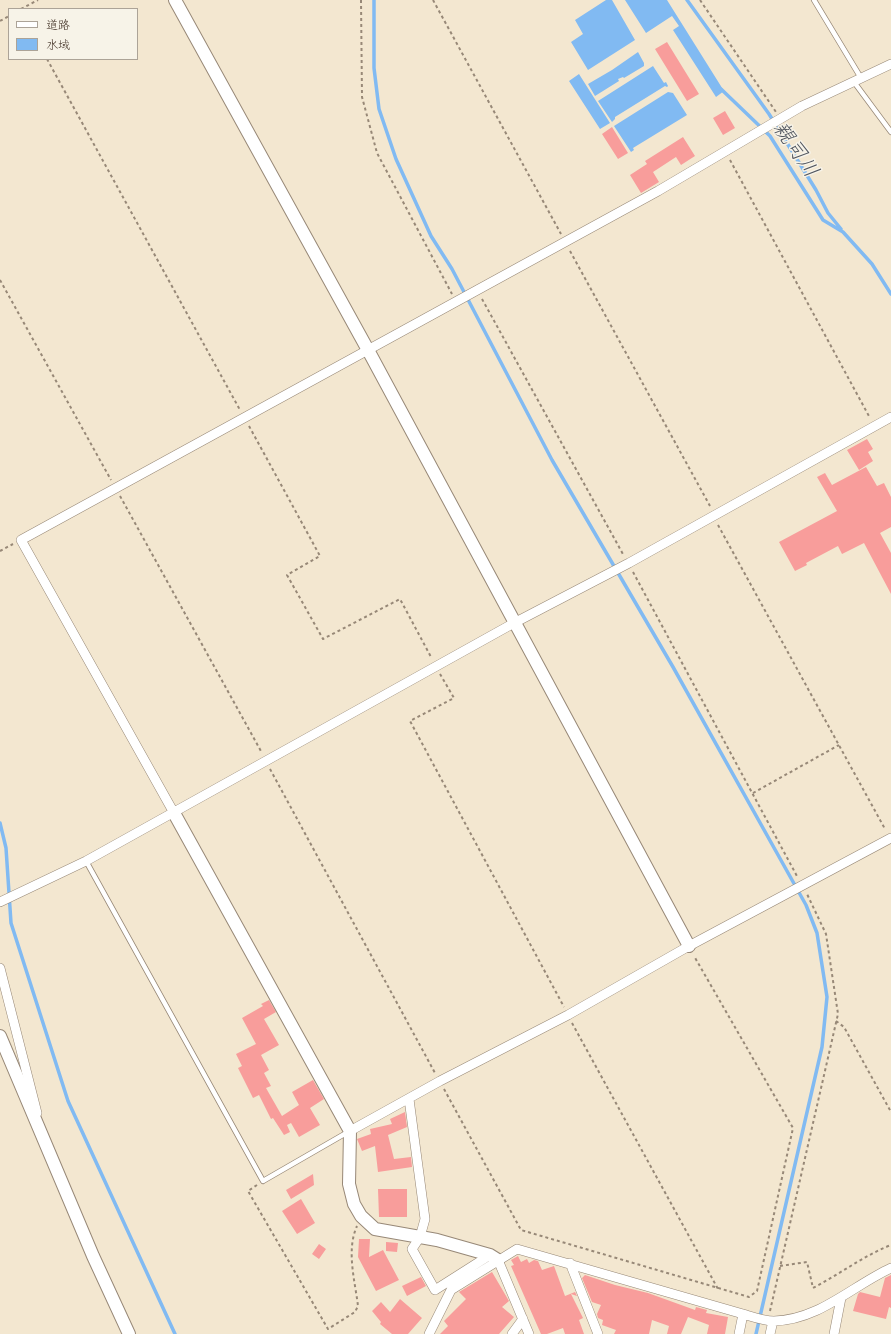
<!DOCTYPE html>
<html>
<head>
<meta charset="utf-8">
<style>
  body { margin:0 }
  #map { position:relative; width:891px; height:1334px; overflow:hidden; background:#f3e7d0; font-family:Caveat,"Klee One",sans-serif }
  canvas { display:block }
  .legend { position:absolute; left:8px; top:8px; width:130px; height:52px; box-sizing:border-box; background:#f7f3e8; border:1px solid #aca397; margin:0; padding:5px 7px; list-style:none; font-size:12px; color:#3b2a1e }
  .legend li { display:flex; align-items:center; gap:8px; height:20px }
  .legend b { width:20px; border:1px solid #aca397 }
</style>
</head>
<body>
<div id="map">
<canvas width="891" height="1334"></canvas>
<ul class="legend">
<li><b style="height:5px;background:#fff"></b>道路</li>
<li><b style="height:11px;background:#81baf2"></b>水域</li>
</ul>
</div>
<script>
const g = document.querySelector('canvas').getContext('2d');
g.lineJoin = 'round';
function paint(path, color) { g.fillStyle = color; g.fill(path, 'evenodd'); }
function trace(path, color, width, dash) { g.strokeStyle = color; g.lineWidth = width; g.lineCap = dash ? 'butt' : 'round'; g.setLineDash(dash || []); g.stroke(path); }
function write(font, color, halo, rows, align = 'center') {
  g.font = font + ' Caveat,"Klee One",sans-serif'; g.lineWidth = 3; g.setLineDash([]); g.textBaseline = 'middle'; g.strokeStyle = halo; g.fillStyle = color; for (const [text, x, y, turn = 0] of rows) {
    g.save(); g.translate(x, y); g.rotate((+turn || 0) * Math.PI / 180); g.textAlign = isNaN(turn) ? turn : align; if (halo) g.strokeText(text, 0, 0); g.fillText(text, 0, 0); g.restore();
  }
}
const water = new Path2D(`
  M606,0H612L635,40L588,70L571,42L583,34L575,20Z
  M625,0H667L724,91L716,97L673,30L679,26L672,16L646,33Z
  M638,52L644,63V66L624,78L623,77L618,79L619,81L595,96L588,84L612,70Z
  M653,66L664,83L666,82L668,86L667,87L665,86L615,117V119L612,122L598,101Z
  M579,74L610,123L600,129L569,81Z
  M668,92L673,93L687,115L633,148L634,150L631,152L614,126Z`);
const stream = new Path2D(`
  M374,0V68L379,109L396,159L431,236L452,269L552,460L673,667L806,905L817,933L827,997L822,1047L756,1334
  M687,0L769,114L816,190L828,213L841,229
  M721,89L770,136L823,220L843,232L872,264L891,294
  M0,823L6,848L11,923L68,1101L175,1334`);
const building = new Path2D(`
  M667,42L699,94L687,101L655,49Z
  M725,111L735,128L723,135L713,118Z
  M612,127L628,153L618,159L602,134Z
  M683,137L695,156L681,165L676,157L653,172L659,182L641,193L630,175L647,164L645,161Z
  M867,439L873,449L868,452L873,461L859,470L847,450Z
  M866,467L877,486L884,483L891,497V527L880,533L891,553V594L864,543L842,554L838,546L806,563L807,565L795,571L779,542L837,511L817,477L825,473L832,485Z
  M269,1000L276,1012L264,1019L279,1045L261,1055L269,1070L264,1073L271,1086L266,1088L282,1116L299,1105L292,1092L313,1080L324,1099L310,1108L320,1125L299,1137L291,1123L287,1125L290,1132L284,1135L273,1118L271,1119L259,1095L253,1098L238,1068L242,1066L236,1054L256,1044L242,1018L263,1006L261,1004Z
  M405,1112L407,1127L388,1135L394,1159L411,1157L412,1167L378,1172L375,1146L362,1151L357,1139L371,1134L370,1129L392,1124L390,1119Z
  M313,1174L314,1185L291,1199L286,1190Z
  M378,1189H407V1217H379Z
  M301,1199L315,1223L297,1234L282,1211Z
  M359,1239H370L369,1257L383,1250L399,1280L376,1291L358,1257Z
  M386,1242L398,1243L397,1252L386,1251Z
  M319,1244L326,1249L319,1259L312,1254Z
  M518,1256L521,1262L527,1259L529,1263L534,1260L538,1261L542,1270L554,1266L565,1296L575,1292L577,1296L571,1294L583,1318L579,1320L584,1334H565L563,1328L547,1334H541L511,1266L514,1265L511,1260Z
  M492,1272L509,1301L502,1307L514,1317L499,1334H440L448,1326L444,1321L466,1299L459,1292Z
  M585,1275L615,1285L648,1293L695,1310L696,1307L707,1310L706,1313L728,1317L725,1334H707L709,1325L688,1317L681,1334H667L669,1326L652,1320L649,1334H614L616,1330L602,1325L603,1320L598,1318L597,1314L601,1305L592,1302L582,1278Z
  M891,1275V1308L889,1307L886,1319L853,1311L858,1294L860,1292L880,1297L885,1278Z
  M421,1277L426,1286L407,1296L402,1286Z
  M400,1299L422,1318L408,1334H392L380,1324L381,1322L372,1311L381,1302L390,1312Z`);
const path = new Path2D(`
  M361,0L362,97L377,153L452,294
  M433,0L561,234
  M700,0L776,112
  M21,9L38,0
  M0,21L9,16
  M47,59L240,410
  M730,160L870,418
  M570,251L710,506
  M0,280L111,480
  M482,299L624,556
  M249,426L320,556L287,575L323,639L400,599L431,657
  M120,496L262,753
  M718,525L885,829
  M0,551L13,544
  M633,572L798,878
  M440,674L454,698L410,721L564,1007
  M270,769L435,1073
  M753,793L839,745
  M836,1021L844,1027L891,1112
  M572,1023L718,1289
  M444,1089L521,1230L749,1297L757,1291L793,1128L694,956
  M257,1185L248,1191L328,1329L355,1312L358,1306C355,1281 346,1250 357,1226
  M780,1266L807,1262L813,1288C840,1274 863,1256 891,1245
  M770,1311L838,1014L826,934L807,894`);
const lane = new Path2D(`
  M814,0L861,78
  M854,82L891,132
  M86,861L263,1181L348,1132`);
const street = new Path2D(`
  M174,813L21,540L658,191L802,106L891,64
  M0,902L86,861L514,623L629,563L891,417
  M0,968L37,1113
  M409,1099L425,1219L420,1237L412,1249L435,1290L490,1255
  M350,1131L440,1081L568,1015L689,946L891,838
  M498,1260L529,1334
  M570,1263L598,1334
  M429,1334L451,1290L517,1249L743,1314C753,1317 764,1321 774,1321C819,1320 852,1286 891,1268
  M512,1334L523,1319
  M739,1334L743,1314
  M770,1334L773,1321
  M834,1334L841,1298`);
const secondary = new Path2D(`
  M175,0L368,350L689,946
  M174,813L350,1131L349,1184L354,1204L361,1216L375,1229L437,1240L490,1255L498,1260
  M0,1036L93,1256L129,1334`);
const waterNames = [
  ["親司川",795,150,55]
];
paint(water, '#81baf2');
trace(stream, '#81baf2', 3.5);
paint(building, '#f89d9b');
trace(lane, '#978877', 6);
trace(street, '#978877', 10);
trace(secondary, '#978877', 14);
trace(path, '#978877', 2, [3, 3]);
trace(lane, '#fff', 4.5);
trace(street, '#fff', 9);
trace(secondary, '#fff', 12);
write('italic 21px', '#50555e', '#f7f3e8', waterNames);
</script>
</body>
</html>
